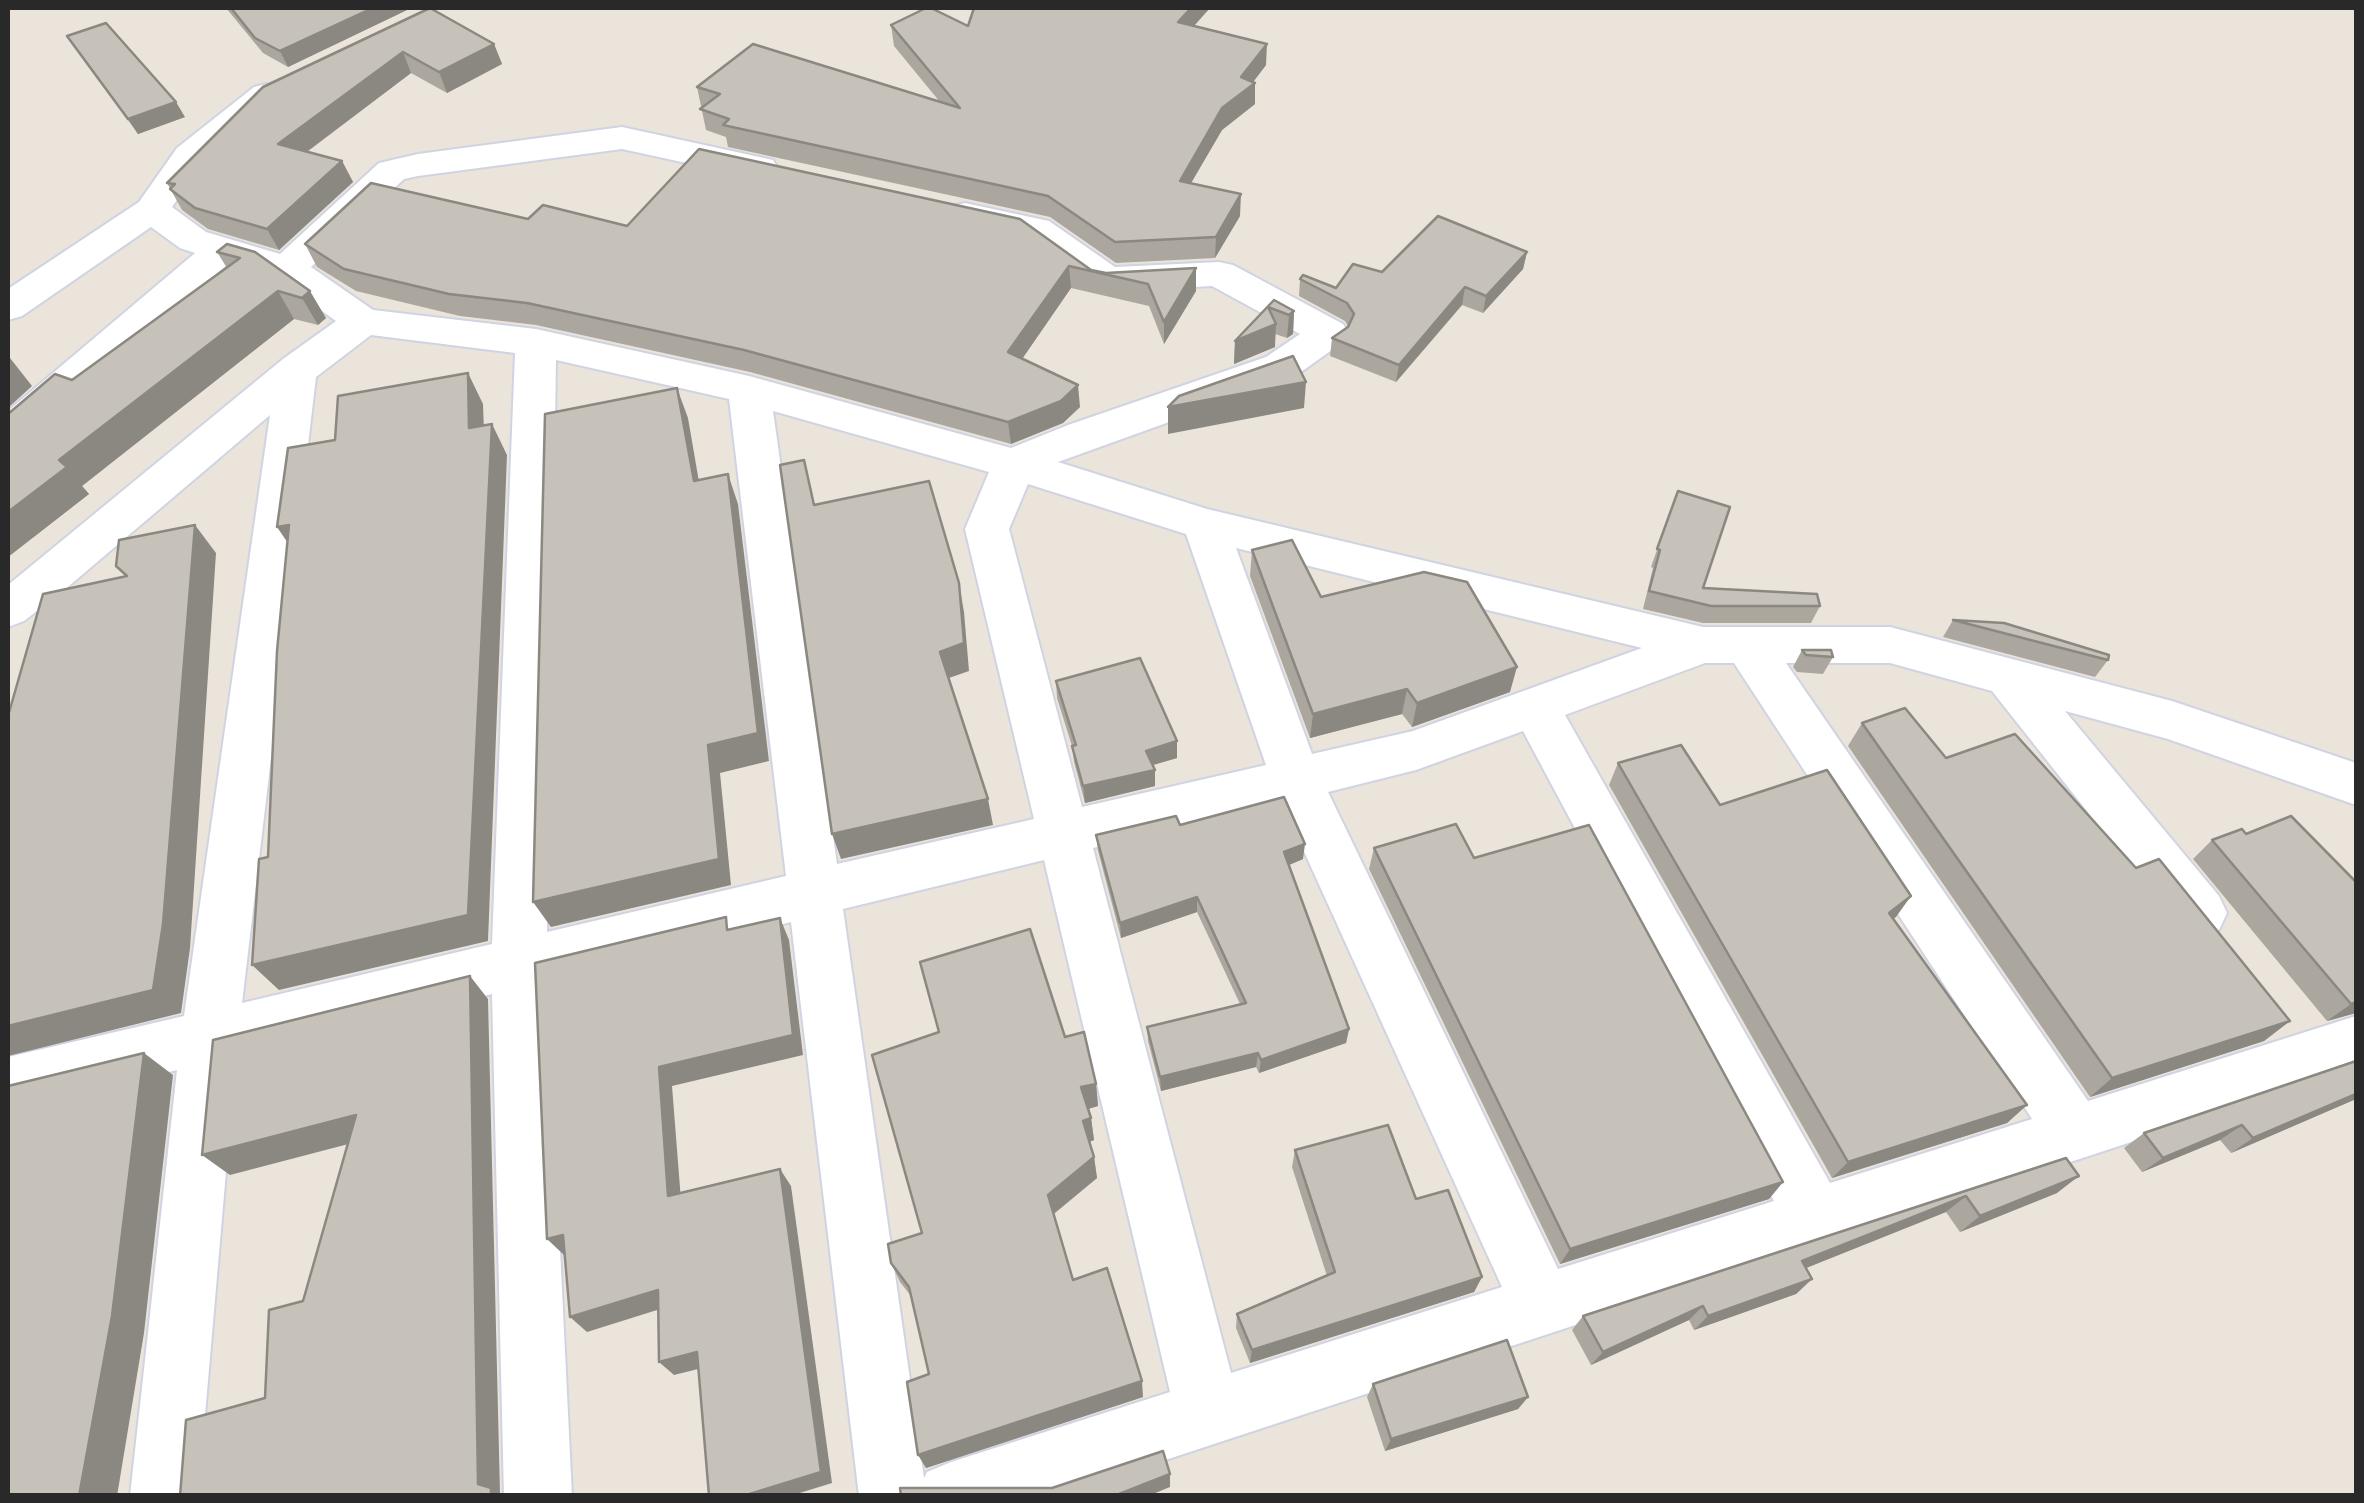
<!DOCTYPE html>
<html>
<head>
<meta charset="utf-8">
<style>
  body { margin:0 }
  #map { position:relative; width:2364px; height:1503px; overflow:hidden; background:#ebe4db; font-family:"Alegreya Sans",sans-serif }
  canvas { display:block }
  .frame { position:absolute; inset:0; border:10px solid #292929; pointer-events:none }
</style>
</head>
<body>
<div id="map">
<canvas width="2364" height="1503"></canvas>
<div class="frame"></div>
</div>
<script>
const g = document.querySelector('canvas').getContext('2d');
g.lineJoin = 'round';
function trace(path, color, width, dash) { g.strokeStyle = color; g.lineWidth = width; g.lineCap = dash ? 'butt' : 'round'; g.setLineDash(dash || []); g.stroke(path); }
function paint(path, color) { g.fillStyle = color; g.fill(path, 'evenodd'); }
const minor = new Path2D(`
  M266,84L278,87L283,94L278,101L203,164L172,207L206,232L280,254L379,163L418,154L622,127L773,160L778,168L773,176L760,179L622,149L418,176L404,179L311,267L373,310L536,329L749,376L1011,448L1068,425L1266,357L1300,334L1212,286L1107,292L1093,289L1024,238L952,222L946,214L952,206L965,203L1049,221L1115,267L1219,262L1233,265L1343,324L1349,333L1343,342L1294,377L1058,462L1207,509L1703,627H1890L2172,701L2356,763V805L2168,739L2065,711L2219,896L2227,913L2219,930L2200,936L2181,930L1992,691L1890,663H1786L2088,1101L2356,1016V1068L1056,1496H859L791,922L547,981L572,1496H504L492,994L236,1056L198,1496H130L177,1070L8,1111V1057L184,1016L270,415L69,586L24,621L8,627V585L283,359L336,321L273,276L229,263L23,443L8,448V411L195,253L180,248L151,227L22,316L8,320V289L139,202L177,148L254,87ZM371,335L515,353L492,944L242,1003L316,377ZM556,360L729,399L786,876L547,932ZM773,411L989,472L965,529L1034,819L837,864ZM1028,484L1186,534L1266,765L1082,807L1009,529ZM1236,548L1642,648L1413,731L1312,754ZM1705,663H1734L2032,1119L1830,1183L1565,715ZM1523,731L1774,1201L1558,1269L1328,792L1416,770ZM1282,803L1502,1287L1231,1373L1093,848ZM1044,860L1170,1392L951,1462L927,1472L924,1478L843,909Z`);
const wall = new Path2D(`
  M226,8H406L407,10L288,67L263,53Z
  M430,8L494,44L502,64L447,93L411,73L307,152L342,161L353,182L279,250L208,229L182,210L167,183Z
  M974,8H1210L1193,26L1266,65L1253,82L1255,104L1222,130L1191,183L1240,216L1215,258L1116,263L1050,217L728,147L726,137L706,130L697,87L940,102L894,46L891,25L968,26Z
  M67,36L185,117L138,134Z
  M699,149L1091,270L1106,273L1196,268V291L1164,344L1149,306L1071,288L1022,359L1080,407L1063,423L1011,444L750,372L536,325L460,316L356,291L317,267L305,244L528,219L627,226Z
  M217,252H255L326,318L318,325L294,319L82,486L89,494L8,557V414L72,380L227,268Z
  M1527,252L1523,269L1483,313L1462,305L1396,382L1330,356L1332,338L1348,326L1345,321L1299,296L1300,279L1336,288L1382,272Z
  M1274,300L1294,311L1293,334L1287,338L1275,334V347L1234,364L1235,341Z
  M1678,491L1703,588L1820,606L1811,623H1703L1643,609L1653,568L1651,567Z
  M1252,550L1321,597L1510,692L1412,727L1402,714L1310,738L1250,576Z
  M1953,620L2108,660L2095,677L1943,637Z
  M1802,650L1833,657L1823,674L1797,672L1793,667Z
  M1056,681L1177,741V758L1153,765L1155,770V786L1085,803L1074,762L1072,746L1057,698Z
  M1862,723L1946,758L2136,868L2290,1021L2264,1041L2090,1097L1848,746Z
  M1618,763L1720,805L1911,896L1893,919L2027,1105L2007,1123L1832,1178L1609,785Z
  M1180,825L1303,859L1289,865L1349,1029L1346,1043L1259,1073L1256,1067L1161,1091L1148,1041L1147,1027L1240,1004L1197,912L1121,938L1098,851L1096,835Z
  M2246,834L2356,1013L2327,1021L2193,859L2212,840Z
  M1374,848L1474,858L1783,1182L1769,1199L1560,1264L1369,869Z
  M939,1032L1065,1037L1096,1084L1098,1106L1088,1109L1091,1118L1094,1140L1089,1142L1094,1157L1097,1178L1054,1214L1073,1280L1143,1397L926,1468L929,1374L911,1296L900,1282L891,1263L922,1233Z
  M2356,1061V1099L2231,1153L2220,1140L2142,1172L2124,1148L2144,1133Z
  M1295,1150L1416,1199L1482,1277L1474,1292L1250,1363L1236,1328L1237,1314L1327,1276L1292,1167Z
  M2066,1158L2057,1193L1960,1232L1946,1212L1806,1268L1812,1279L1796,1294L1694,1330L1689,1320L1591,1365L1572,1330L1583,1316Z
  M1373,1384L1528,1397L1518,1409L1385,1451L1367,1397Z`);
const shadedWall = new Path2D(`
  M373,8H406L407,10L288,67L280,51Z
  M1191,8H1210L1178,44V22Z
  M494,44L502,64L447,93L439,72Z
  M1267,44L1266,65L1247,90L1255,83V104L1222,130L1180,202V181L1241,77Z
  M403,52L411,73L289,165L278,144Z
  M176,102L185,117L138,134L128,119Z
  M342,161L353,182L279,250L267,229Z
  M1241,194L1240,216L1215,258L1216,237Z
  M1527,252L1523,269L1483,313L1486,296Z
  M1069,266L1071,288L1011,375L1008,352Z
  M1196,268V291L1164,344V322Z
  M1465,287L1462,305L1396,382L1399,365Z
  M278,291L294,319L82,486L89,494L8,557V512L59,460Z
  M310,291L326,318L318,325L302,298Z
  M1294,311L1293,334L1287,338L1289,315Z
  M1276,324L1275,347L1234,364L1235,341Z
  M10,358L32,386L8,408V361Z
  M468,373L483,404L485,460L469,428Z
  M1306,382L1304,408L1168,434V407Z
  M1078,385L1080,407L1063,423L1011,444L1008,422Z
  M677,388L688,418L704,511L694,481Z
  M492,424L507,455L488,941L279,990L252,965Z
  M728,474L738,504L769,761L720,773L731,885L551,927L533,902L708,745Z
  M195,525L216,553L190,948L181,1013L8,1056V1026Z
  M289,525L298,558L277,527Z
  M959,583L964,612L969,671L946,679L940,652Z
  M1517,667L1510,692L1412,727L1417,703Z
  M1407,689L1402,714L1310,738L1313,714Z
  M1177,741V758L1146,767V751Z
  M1155,770V786L1085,803L1083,786Z
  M988,799L993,825L841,859L832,834Z
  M1305,844L1303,859L1282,868L1284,852Z
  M1911,896L1896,917L1873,933L1889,913Z
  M1197,897V912L1121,938L1120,923Z
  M780,918L789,940L803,1055L672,1086L682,1213L668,1196L659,1067Z
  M470,976L488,999L500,1493L505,1496H491L478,1484Z
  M2356,1002V1013L2327,1021L2351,1004Z
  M2290,1021L2264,1041L2090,1097L2112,1078Z
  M1349,1029L1346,1043L1259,1073L1261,1060Z
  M144,1053L173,1075L144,1333L117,1496H79Z
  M1258,1053L1256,1067L1161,1091L1160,1077Z
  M1096,1084L1098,1106L1084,1110L1081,1087Z
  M2356,1094V1099L2231,1153L2253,1138Z
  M2027,1105L2007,1123L1832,1178L1848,1162Z
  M356,1115L379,1136L230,1175L202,1155Z
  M1091,1118L1094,1140L1086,1143L1083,1121Z
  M2242,1125L2220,1140L2142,1172L2163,1158Z
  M1094,1157L1097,1178L1052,1215L1048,1195Z
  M780,1169L791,1186L832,1483L790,1496H743Z
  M2079,1176L2057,1193L1960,1232L1980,1216Z
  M1783,1182L1769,1199L1560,1264L1570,1249Z
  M1966,1196L1946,1212L1786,1276L1802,1261Z
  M563,1235L580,1251L564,1255L547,1239Z
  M1482,1277L1474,1292L1250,1363L1252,1350Z
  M1812,1279L1796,1294L1694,1330L1708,1316Z
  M658,1290L673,1305L587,1332L570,1317Z
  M1703,1306L1689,1320L1591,1365L1603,1352Z
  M697,1352L710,1366L674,1375L659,1362Z
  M1142,1381L1143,1397L926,1468L918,1455Z
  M1528,1397L1518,1409L1385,1451L1391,1439Z
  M1170,1474V1487L1148,1496H1114Z`);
const building = new Path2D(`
  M231,8H373L280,51L255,38Z
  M430,8L494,44L439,72L403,52L278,144L342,161L267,229L195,208L170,189L175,184L167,183L263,87Z
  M926,8H931L968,26L974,8H1191L1178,22L1267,44L1241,77L1255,83L1222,108L1180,181L1241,194L1216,237L1115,242L1048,196L723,125L729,119L700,109L720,94L697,87L753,44L960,108L891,25Z
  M106,23L176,102L128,119L67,36Z
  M699,149L1020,219L1091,270L1106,273L1196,268L1164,322L1148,284L1069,266L1008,352L1078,385L1061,401L1008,422L744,350L527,303L449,294L344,269L305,244L371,183L528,219L543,205L627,226Z
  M1438,216L1527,252L1486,296L1465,287L1399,365L1332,338L1348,327L1354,314L1347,303L1300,279L1303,275L1336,288L1353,264L1382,272Z
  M227,244L255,252L310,291L302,298L278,291L59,460L67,467L8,512V414L55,374L72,380L240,258L217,252Z
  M1274,300L1294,311L1289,315L1268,307L1276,324L1235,341Z
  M1293,356L1306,382L1168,407L1179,396Z
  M468,373L469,428L492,424L468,915L252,965L259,859L268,857L277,651L289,525L277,527L288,448L335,440L338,396Z
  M677,388L694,481L728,474L758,733L708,745L719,859L533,902L545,414Z
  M804,460L814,505L929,481L959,583L964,643L940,652L988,799L832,834L780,465Z
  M1678,491L1730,507L1703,588L1817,594L1820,606H1711L1649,591L1660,550L1657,549Z
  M195,525L163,924L153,990L8,1026V716L43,594L127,576L116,566L119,540Z
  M1292,540L1321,597L1424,572L1467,582L1517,667L1417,703L1407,689L1313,714L1252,550Z
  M1953,620L2004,623L2109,655L2108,660Z
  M1802,650H1831L1833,657L1806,655Z
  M1140,658L1177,741L1146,751L1155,770L1083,786L1072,746L1076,745L1056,681Z
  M1905,708L1946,758L2015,734L2136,868L2159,859L2290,1021L2112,1078L1862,723Z
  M1681,745L1720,805L1827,770L1911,896L1889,913L2027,1105L1848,1162L1618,763Z
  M1284,797L1305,844L1284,852L1349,1029L1261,1060L1258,1053L1160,1077L1147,1027L1246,1003L1197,897L1120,923L1096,835L1176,816L1180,825Z
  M2291,816L2356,882V1002L2351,1004L2212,840L2242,829L2246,834Z
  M1456,824L1474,858L1589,825L1783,1182L1570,1249L1374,848Z
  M726,917L727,930L780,918L793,1035L659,1067L668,1196L780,1169L821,1472L743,1496H709L697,1352L659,1362L658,1290L570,1317L563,1235L547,1239L535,963Z
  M1030,929L1065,1037L1084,1032L1096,1084L1081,1087L1091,1118L1083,1121L1094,1157L1048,1195L1073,1280L1107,1268L1142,1381L918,1455L907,1382L929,1374L909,1287L891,1263L888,1244L922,1233L872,1055L939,1032L920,962Z
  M470,976L478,1484L491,1488V1496H180L186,1420L265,1398L269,1310L303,1301L356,1115L202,1155L213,1040Z
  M144,1053L112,1316L79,1496H8V1086Z
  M2356,1061V1094L2253,1138L2242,1125L2163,1158L2144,1133Z
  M1388,1125L1416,1199L1448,1190L1482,1277L1252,1350L1237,1314L1335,1272L1295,1150Z
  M2066,1158L2079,1176L1980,1216L1966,1196L1802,1261L1812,1279L1708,1316L1703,1306L1603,1352L1583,1316Z
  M1507,1340L1528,1397L1391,1439L1373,1384Z
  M1163,1451L1170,1474L1114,1496H901L900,1488H1052Z`);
trace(minor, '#d0d4e2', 4);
paint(minor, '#fff');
paint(wall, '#aba79f');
paint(shadedWall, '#8b8882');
paint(building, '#c7c2b9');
trace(building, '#8b8882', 2.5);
</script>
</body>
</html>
